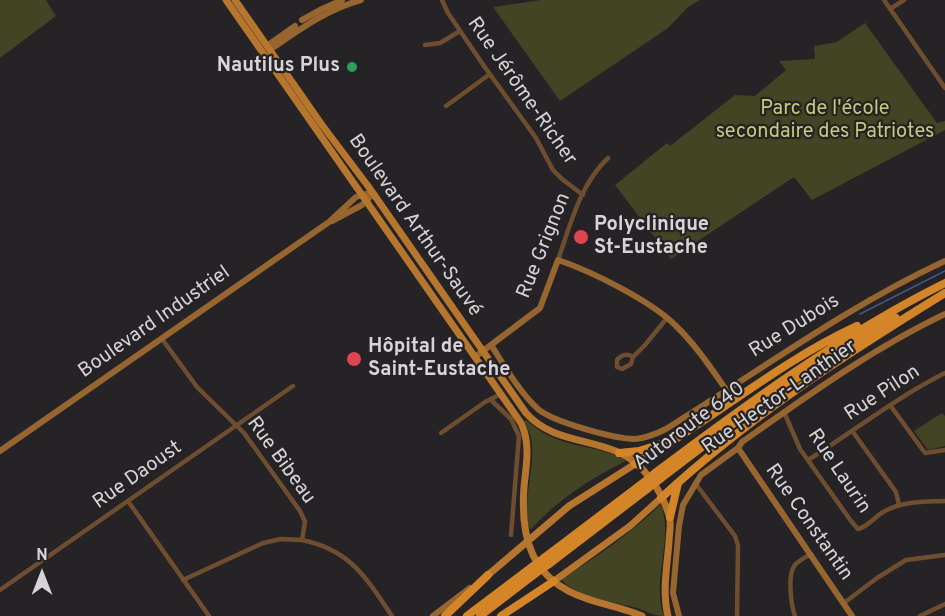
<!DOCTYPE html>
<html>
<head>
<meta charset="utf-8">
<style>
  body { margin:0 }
  #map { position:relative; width:945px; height:616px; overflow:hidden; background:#262326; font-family:Overpass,sans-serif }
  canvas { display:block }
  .north { position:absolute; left:12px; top:544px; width:60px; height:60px; -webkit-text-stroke:4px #262326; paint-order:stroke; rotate:0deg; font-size:16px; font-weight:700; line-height:24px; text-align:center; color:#d6d4d6 }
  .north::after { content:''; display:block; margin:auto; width:21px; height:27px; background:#d6d4d6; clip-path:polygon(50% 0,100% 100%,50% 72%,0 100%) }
</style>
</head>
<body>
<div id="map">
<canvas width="945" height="616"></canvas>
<div class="north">N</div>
</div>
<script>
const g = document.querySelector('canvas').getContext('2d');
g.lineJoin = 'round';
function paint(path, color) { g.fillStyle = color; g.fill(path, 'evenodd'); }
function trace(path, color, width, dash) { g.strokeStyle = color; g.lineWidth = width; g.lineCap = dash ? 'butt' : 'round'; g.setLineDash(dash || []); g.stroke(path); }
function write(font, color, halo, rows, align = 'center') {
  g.font = font + ' Overpass,sans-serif'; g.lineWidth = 4.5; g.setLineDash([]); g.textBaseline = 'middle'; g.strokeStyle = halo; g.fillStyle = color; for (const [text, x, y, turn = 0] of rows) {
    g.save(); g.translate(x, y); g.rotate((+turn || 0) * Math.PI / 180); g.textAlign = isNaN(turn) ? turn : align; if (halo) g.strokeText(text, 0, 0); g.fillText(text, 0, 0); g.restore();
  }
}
const green = new Path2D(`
  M0,0H46L56,16L0,58Z
  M541,0H700L688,7L668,28L560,101L493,7Z
  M865,23L937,123L945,121V130L812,200L794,177L671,259L615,185L667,143L670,146L735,95L755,96L786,70L779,61L815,59L814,46L837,42Z
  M942,413L945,416V446L928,450L914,431Z
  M526,420C535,427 543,434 554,438C577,448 604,447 626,461C589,479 558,500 530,530C518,497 545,453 524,422Z
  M661,504C674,540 651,580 664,616C653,616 647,611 637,608C615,602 575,597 561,579C597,557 630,534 661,504Z`);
const stream = new Path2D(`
  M860,314L945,271`);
const street = new Path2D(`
  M442,0L448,13L484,66L536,138L553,170L562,179L583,195
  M884,0L945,88
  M890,9L904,0
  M425,45L440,43L460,31
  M446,106L490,74
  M558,260C570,226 580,184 608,158
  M162,339L197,387L244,433L300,511L305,522L302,540C351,550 366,578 392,616
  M633,357C627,353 621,355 617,360V367L622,369L631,364L633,357L645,345L667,318
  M491,400L511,419L519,436L511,535
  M890,405L925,453L945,450
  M784,412L800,449L851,521L858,529C868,527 875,516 885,511C903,501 925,502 945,501
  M853,432L896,492L899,505
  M441,433L485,402L501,394
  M808,460C854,431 897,397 945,373
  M695,483L735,536L738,545L737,616
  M128,501L209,616
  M183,580L263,543L281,539L302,540
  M0,590L293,386
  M844,603L877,578L906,560L945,555
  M795,616C791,605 787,574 795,565C799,560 806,557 811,554
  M920,616L945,604`);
const secondary = new Path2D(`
  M302,20L322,9L342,0
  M271,43L295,26
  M274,47C302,28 328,9 361,0
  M332,221L362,205L373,194
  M491,345C504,365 520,393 538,409C553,422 615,439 635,439C647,438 656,434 666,429C758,372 846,307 945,261
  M475,357L540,308L558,260C591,271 651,301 675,325C695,344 711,368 727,391
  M738,448L852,616
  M0,451L329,222L356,197L372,192
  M433,616L470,588
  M679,616L673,593L679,526L683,505L701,475L738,448L742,442C807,396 872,349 945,314`);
const primary = new Path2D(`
  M226,0L521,423C531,444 526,466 524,487C520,539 532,580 585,598C604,605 624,608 642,616
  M235,0L322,125L368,186L526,413C551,441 586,438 618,452C643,463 661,489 669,515C672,523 669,534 669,542C667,567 662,592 668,616
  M488,575L569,506L635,464
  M554,581L630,526L661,498`);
const highway = new Path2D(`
  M619,453L639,451L661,444
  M635,464C711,421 777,363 857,326
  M655,473C748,403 841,335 945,283
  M660,479C736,421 811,363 896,318
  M661,498C750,416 843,356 945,293
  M670,517L678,483
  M544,558L643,483
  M549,564L647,489
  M445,616L488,575
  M467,616L532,567
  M480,616L536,573
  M501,616L554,581`);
const highwayBridge = new Path2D(`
  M643,483L655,473
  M647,489L660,479
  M532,567L544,558
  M536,573L549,564`);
const markers = [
  [352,67,6,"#2e9e5b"],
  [581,237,8,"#e0444e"],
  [354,359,8,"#e0444e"]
];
const poiNames = [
  ["Nautilus Plus",340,67,"right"],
  ["Polyclinique",594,226],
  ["St-Eustache",594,249],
  ["Hôpital de",368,348],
  ["Saint-Eustache",368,371]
];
const streetNames = [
  ["Rue Jérôme-Richer",521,92,55],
  ["Boulevard Arthur-Sauvé",414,226,55],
  ["Rue Grignon",545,246,-68],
  ["Boulevard Industriel",155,323,-35],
  ["Rue Dubois",795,327,-32],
  ["Rue Pilon",883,394,-33],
  ["Rue Hector-Lanthier",780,398,-35],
  ["Autoroute 640",690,427,-37],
  ["Rue Bibeau",280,461,54],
  ["Rue Laurin",838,472,56],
  ["Rue Daoust",138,476,-35],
  ["Rue Constantin",808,523,55]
];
const parkNames = [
  ["Parc de l'école",825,110],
  ["secondaire des Patriotes",825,133]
];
paint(green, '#424423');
trace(stream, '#405b87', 1.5);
trace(street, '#6e4e2f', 4.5);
trace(secondary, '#97652f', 6);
trace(primary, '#b6762d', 7);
trace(highway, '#d38528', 8);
trace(highwayBridge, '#d38528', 8);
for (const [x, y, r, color] of markers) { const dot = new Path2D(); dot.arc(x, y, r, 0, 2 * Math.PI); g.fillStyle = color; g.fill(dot); trace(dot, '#262326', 2); }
write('bold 20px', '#d6d4d6', '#262326', poiNames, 'left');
write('20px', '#d6d4d6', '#262326', streetNames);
write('20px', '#c6ca75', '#262326', parkNames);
</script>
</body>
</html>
